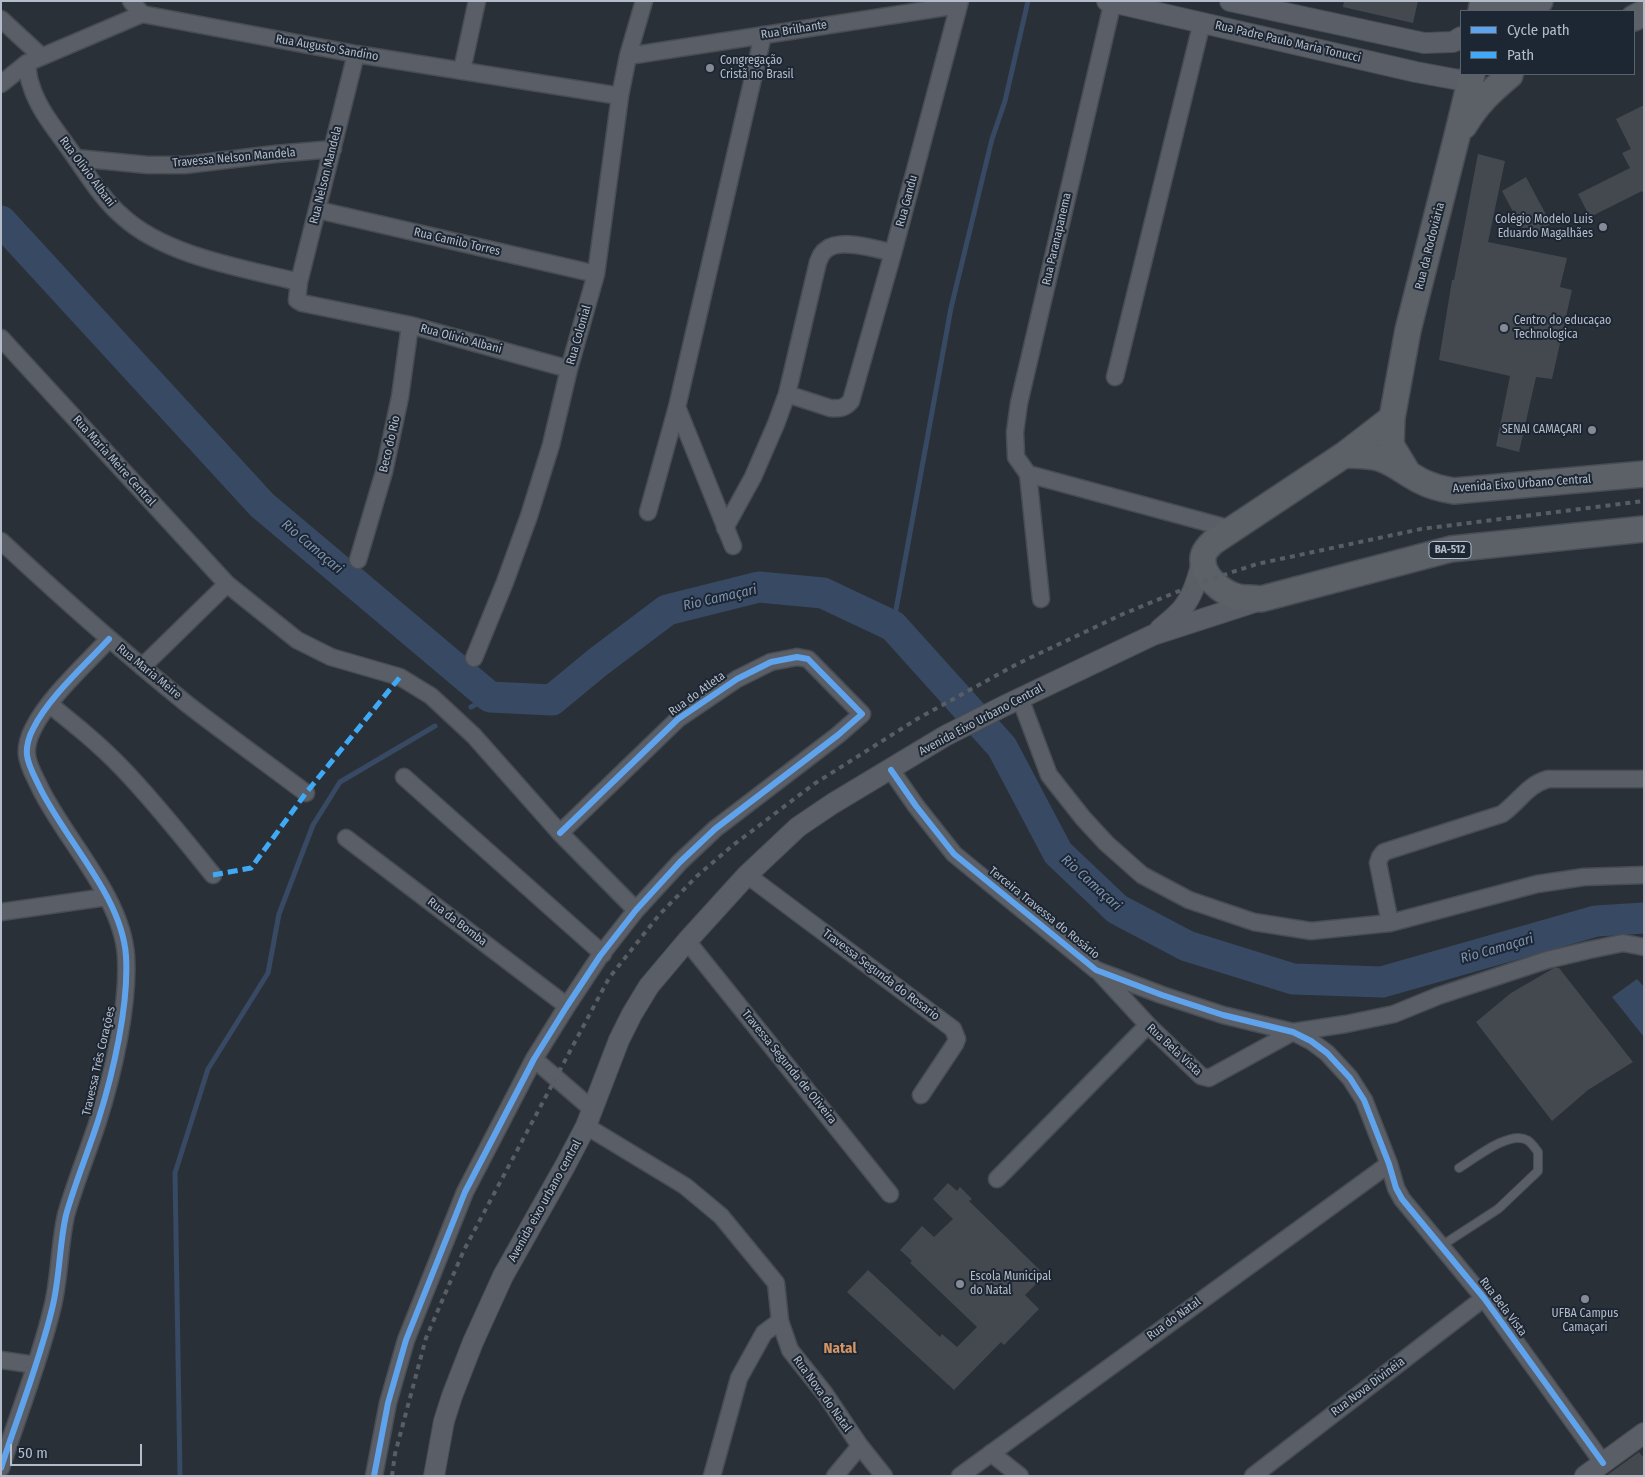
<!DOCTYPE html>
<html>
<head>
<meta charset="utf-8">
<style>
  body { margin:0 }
  #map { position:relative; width:1645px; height:1477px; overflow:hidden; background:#2a3038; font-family:"Fira Sans Condensed",sans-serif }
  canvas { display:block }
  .frame { position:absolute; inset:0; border:2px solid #b4bcc9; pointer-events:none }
  .legend { position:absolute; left:1460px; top:10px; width:175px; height:65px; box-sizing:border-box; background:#1d2633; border:1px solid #59626f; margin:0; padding:6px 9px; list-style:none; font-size:15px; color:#b4bcc9 }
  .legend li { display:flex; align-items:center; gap:10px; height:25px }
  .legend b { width:25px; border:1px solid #59626f }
  .scale { position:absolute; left:10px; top:1444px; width:132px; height:22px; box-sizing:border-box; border:2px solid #b4bcc9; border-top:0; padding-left:6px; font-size:15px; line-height:18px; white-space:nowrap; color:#b4bcc9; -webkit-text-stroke:4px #1d2633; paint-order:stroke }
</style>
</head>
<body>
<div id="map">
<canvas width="1645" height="1477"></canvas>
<div class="frame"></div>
<ul class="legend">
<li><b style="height:6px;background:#60a3ed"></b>Cycle path</li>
<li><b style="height:6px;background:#3fa9f5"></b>Path</li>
</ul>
<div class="scale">50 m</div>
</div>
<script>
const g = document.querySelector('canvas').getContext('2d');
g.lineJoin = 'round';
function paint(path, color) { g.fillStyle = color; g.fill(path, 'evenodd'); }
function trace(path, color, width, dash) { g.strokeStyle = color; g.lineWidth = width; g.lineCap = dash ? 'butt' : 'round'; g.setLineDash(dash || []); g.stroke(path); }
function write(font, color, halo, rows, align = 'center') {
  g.font = font + ' "Fira Sans Condensed",sans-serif'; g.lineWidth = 4; g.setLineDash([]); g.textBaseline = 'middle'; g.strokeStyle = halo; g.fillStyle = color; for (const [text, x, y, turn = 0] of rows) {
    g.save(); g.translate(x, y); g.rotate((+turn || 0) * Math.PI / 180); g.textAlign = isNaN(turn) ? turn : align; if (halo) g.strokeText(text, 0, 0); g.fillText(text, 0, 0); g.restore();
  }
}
const water = new Path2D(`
  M1637,979L1644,987V1037L1612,997Z`);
const stream = new Path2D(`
  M893,626L951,308L992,139L1005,101L1028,1
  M471,707L490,697
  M180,1476L175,1173L208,1069L268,973L279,914L313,825L340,782L435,726`);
const river = new Path2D(`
  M1,221L262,505L490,697L552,700L598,662L667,610L759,587L823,593L893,626L1002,747L1058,853L1117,909L1187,946L1293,979L1382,982L1596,921L1644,918`);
const building = new Path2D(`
  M1344,1H1418L1413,23L1343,7Z
  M1644,105V196L1642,191L1590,217L1578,194L1630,168L1622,153L1631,149L1616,119Z
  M1478,154L1505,161L1488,242L1567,258L1560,287L1572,290L1552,379L1536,377L1519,452L1496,446L1510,376L1439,360L1452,280H1454Z
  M1526,177L1551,224L1527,238L1502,191Z
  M1554,968H1559L1633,1062L1588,1090L1552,1121L1476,1022L1511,993Z
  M948,1183L957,1191L960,1187L972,1199L969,1201L1045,1275L1025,1295L1039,1309L1004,1345L1001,1342L954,1390L847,1292L868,1270L940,1337L942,1334L957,1347L977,1327L910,1263L912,1261L900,1250L922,1226L934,1237L953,1219L933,1199Z
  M1639,1452L1644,1458V1476H1606Z`);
const service = new Path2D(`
  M1441,1246L1498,1209L1538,1171V1152C1535,1148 1531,1142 1527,1140C1509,1130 1474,1159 1459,1168`);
const minor = new Path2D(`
  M131,1L142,14
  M1,19L41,56
  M356,54L299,282L297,300L302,303L410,325L569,369
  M628,56L959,5
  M27,63C28,70 28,78 31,85C38,109 56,130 70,150C86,172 101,198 122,216C165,256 243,268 299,282
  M462,70L477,1
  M1,84L27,63L142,14L356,54L620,96
  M76,158L148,165H185L275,154L333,149
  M318,210L596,274
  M1,338L227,584L297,640L331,657L400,677L431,696L474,736L560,833L636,910
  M1115,377L1202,22
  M787,394L830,408C840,409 845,408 851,401L893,253L960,1
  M677,407L733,546
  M1028,474L1016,457L1015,432L1019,403L1113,1
  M1028,474L1231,529
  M1028,474L1041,599
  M648,512L677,407L763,35
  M725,528L753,477L776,424L787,394L818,262C820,257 822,252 827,249C841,238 877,249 893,253
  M1,541C62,598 123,652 187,704C226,734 266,763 306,793
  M358,560L384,472L400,397L410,325
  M474,658L505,582L529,516L551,445L569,369L596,274L620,96L628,56L644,1
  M142,667L227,584
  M1020,698L1049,775L1083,818L1106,843L1142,875L1189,900L1254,922L1311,931L1390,923L1537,884L1584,877L1644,875
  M49,704C74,724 99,744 121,767C154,801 183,838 213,875
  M891,770L916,806L954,854L1096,970L1162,995L1223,1015L1293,1032L1311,1041L1327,1053L1350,1078L1364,1100L1389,1164L1396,1188L1402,1199L1484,1298L1603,1463
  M404,777L603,954
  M346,838L567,1006
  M747,875L953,1029L957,1039L955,1044L921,1095
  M1,912L107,897
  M1390,923L1378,863L1380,857L1384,852L1502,814C1519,802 1527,785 1548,779H1644
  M687,941L890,1194
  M1100,973L1148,1025L1201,1076L1209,1078L1293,1032L1346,1024L1394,1014L1438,996L1547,960L1589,950L1623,943L1644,947
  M534,1059L592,1109
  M586,1126L685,1186L721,1216L776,1283L780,1321L790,1350L825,1394L860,1446L884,1476
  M997,1179L1148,1025
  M1,1360L36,1365
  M991,1453L1020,1476
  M1,1468C18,1415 39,1363 52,1309C60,1278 59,1246 66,1215C75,1183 88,1152 98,1121C113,1074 129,1005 126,956C122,897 66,841 40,788C36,779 28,766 27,755C26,747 29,736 33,729C48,698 85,665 109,639
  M374,1476L388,1403L406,1340L465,1192L534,1059L567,1006L600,956L636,910L680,862L715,829L838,735L862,714L808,659L797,657L771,662L737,679L678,719L560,833
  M712,1476L739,1378L764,1333L780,1321
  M835,1476L860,1446
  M960,1476L1389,1164
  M1253,1476L1484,1298`);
const tertiary = new Path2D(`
  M1107,1L1416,72L1470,82
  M1230,1L1424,43L1453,42L1461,37
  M1160,629C1167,623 1175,617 1181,610C1194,595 1198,576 1203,558
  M434,1476L444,1421L452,1396L473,1342L503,1276L565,1166L586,1126L619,1040L632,1014L649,986L687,941L747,875L798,827L832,804L945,736L1004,706L1153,635L1258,601
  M1585,1476L1644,1433`);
const primary = new Path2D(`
  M1481,11L1483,1
  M1501,11L1526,3L1540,1
  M1634,18L1644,13
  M1464,126C1477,104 1491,91 1510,75
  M1392,418L1344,455L1213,542C1209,546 1203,552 1203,558C1201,576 1222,593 1238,597C1245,598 1254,598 1261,599L1451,549L1644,529
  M1344,455C1356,455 1368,455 1379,458C1394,463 1407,474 1421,481C1432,487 1442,489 1454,491L1644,474
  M1408,473L1391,445L1392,418L1408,330L1457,136L1472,74`);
const rail = new Path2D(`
  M392,1476L395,1454L426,1338L464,1250L609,978L659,915L697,876L732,846L814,784L917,719L1017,664L1123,614L1196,584L1257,564L1421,529L1644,501`);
const quiet = new Path2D(`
  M213,875L251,868L306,793L400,677`);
const cycleway = new Path2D(`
  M891,770L916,806L954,854L1096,970L1162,995L1223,1015L1293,1032L1311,1041L1327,1053L1350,1078L1364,1100L1389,1164L1396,1188L1402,1199L1484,1298L1603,1463
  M1,1468C18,1415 39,1363 52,1309C60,1278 59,1246 66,1215C75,1183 88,1152 98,1121C113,1074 129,1005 126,956C122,897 66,841 40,788C36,779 28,766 27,755C26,747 29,736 33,729C48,698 85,665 109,639
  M374,1476L388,1403L406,1340L465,1192L534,1059L567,1006L600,956L636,910L680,862L715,829L838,735L862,714L808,659L797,657L771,662L737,679L678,719L560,833`);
const markers = [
  [710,68,5,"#848b96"],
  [1603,227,5,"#848b96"],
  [1504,328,5,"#848b96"],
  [1592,430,5,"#848b96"],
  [960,1284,5,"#848b96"],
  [1585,1299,5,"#848b96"]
];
const shields = [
  [1450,550,42]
];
const shieldNames = [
  ["BA-512",1450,550]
];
const streetNames = [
  ["Rua Brilhante",794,30,-9],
  ["Rua Padre Paulo Maria Tonucci",1288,42,13],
  ["Rua Augusto Sandino",327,48,10],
  ["Travessa Nelson Mandela",234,158,-5],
  ["Rua Olivio Albani",87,172,53],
  ["Rua Nelson Mandela",326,175,-76],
  ["Rua Gandu",907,201,-75],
  ["Rua Paranapanema",1057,239,-77],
  ["Rua Camilo Torres",457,242,13],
  ["Rua da Rodoviária",1430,246,-76],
  ["Rua Colonial",579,335,-74],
  ["Rua Olivio Albani",461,339,15],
  ["Beco do Rio",390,444,-77],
  ["Rua Maria Meire Central",114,461,48],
  ["Avenida Eixo Urbano Central",1522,484,-4],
  ["Rua Maria Meire",149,672,39],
  ["Rua do Atleta",697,694,-36],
  ["Avenida Eixo Urbano Central",981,720,-28],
  ["Terceira Travessa do Rosário",1044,913,39],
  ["Rua da Bomba",457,922,37],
  ["Travessa Segunda do Rosario",881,975,37],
  ["Rua Bela Vista",1174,1050,43],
  ["Travessa Três Corações",99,1061,-77],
  ["Travessa Segunda de Oliveira",789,1067,51],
  ["Avenida eixo urbano central",545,1201,-61],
  ["Rua Bela Vista",1503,1307,53],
  ["Rua do Natal",1174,1319,-36],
  ["Rua Nova Divinéia",1368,1387,-37],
  ["Rua Nova do Natal",822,1394,54]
];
const poiNames = [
  ["Congregação",720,61],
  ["Cristã no Brasil",720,75],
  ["Colégio Modelo Luis",1593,220,"right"],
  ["Eduardo Magalhães",1593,234,"right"],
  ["Centro do educaçao",1514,321],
  ["Technologica",1514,335],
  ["SENAI CAMAÇARI",1582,430,"right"],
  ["Escola Municipal",970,1277],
  ["do Natal",970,1291],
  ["UFBA Campus",1585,1314,"center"],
  ["Camaçari",1585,1328,"center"]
];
const waterNames = [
  ["Rio Camaçari",312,547,40],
  ["Rio Camaçari",720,598,-13],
  ["Rio Camaçari",1091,883,42],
  ["Rio Camaçari",1497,949,-16]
];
const quarterNames = [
  ["Natal",840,1349]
];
paint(water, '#384963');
trace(stream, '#384963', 5);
trace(river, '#384963', 31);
paint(building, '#444950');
trace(service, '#484c53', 10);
trace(minor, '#484c53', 19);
trace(tertiary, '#484c53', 22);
trace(primary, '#484c55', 28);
trace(service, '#5a5e66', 8);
trace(minor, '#5a5e66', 16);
trace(tertiary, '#5a5e66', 20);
trace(primary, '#5c6168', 25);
trace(rail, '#595d64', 4, [5, 5]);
trace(quiet, '#3fa9f5', 5, [10, 5]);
trace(cycleway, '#60a3ed', 6);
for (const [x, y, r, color] of markers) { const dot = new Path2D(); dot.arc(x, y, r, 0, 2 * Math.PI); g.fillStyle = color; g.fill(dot); trace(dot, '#1d2633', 2); }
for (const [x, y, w] of shields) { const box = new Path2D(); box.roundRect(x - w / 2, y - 8.5, w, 17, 4); g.fillStyle = '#1d2633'; g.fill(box); trace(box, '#b4bcc9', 1); }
write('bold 11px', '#b4bcc9', null, shieldNames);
write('12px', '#b4bcc9', '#1d2633', streetNames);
write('12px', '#b4bcc9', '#1d2633', poiNames, 'left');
write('italic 14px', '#7c92b1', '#1d2633', waterNames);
write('bold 15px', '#d59563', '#1d2633', quarterNames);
</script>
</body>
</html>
